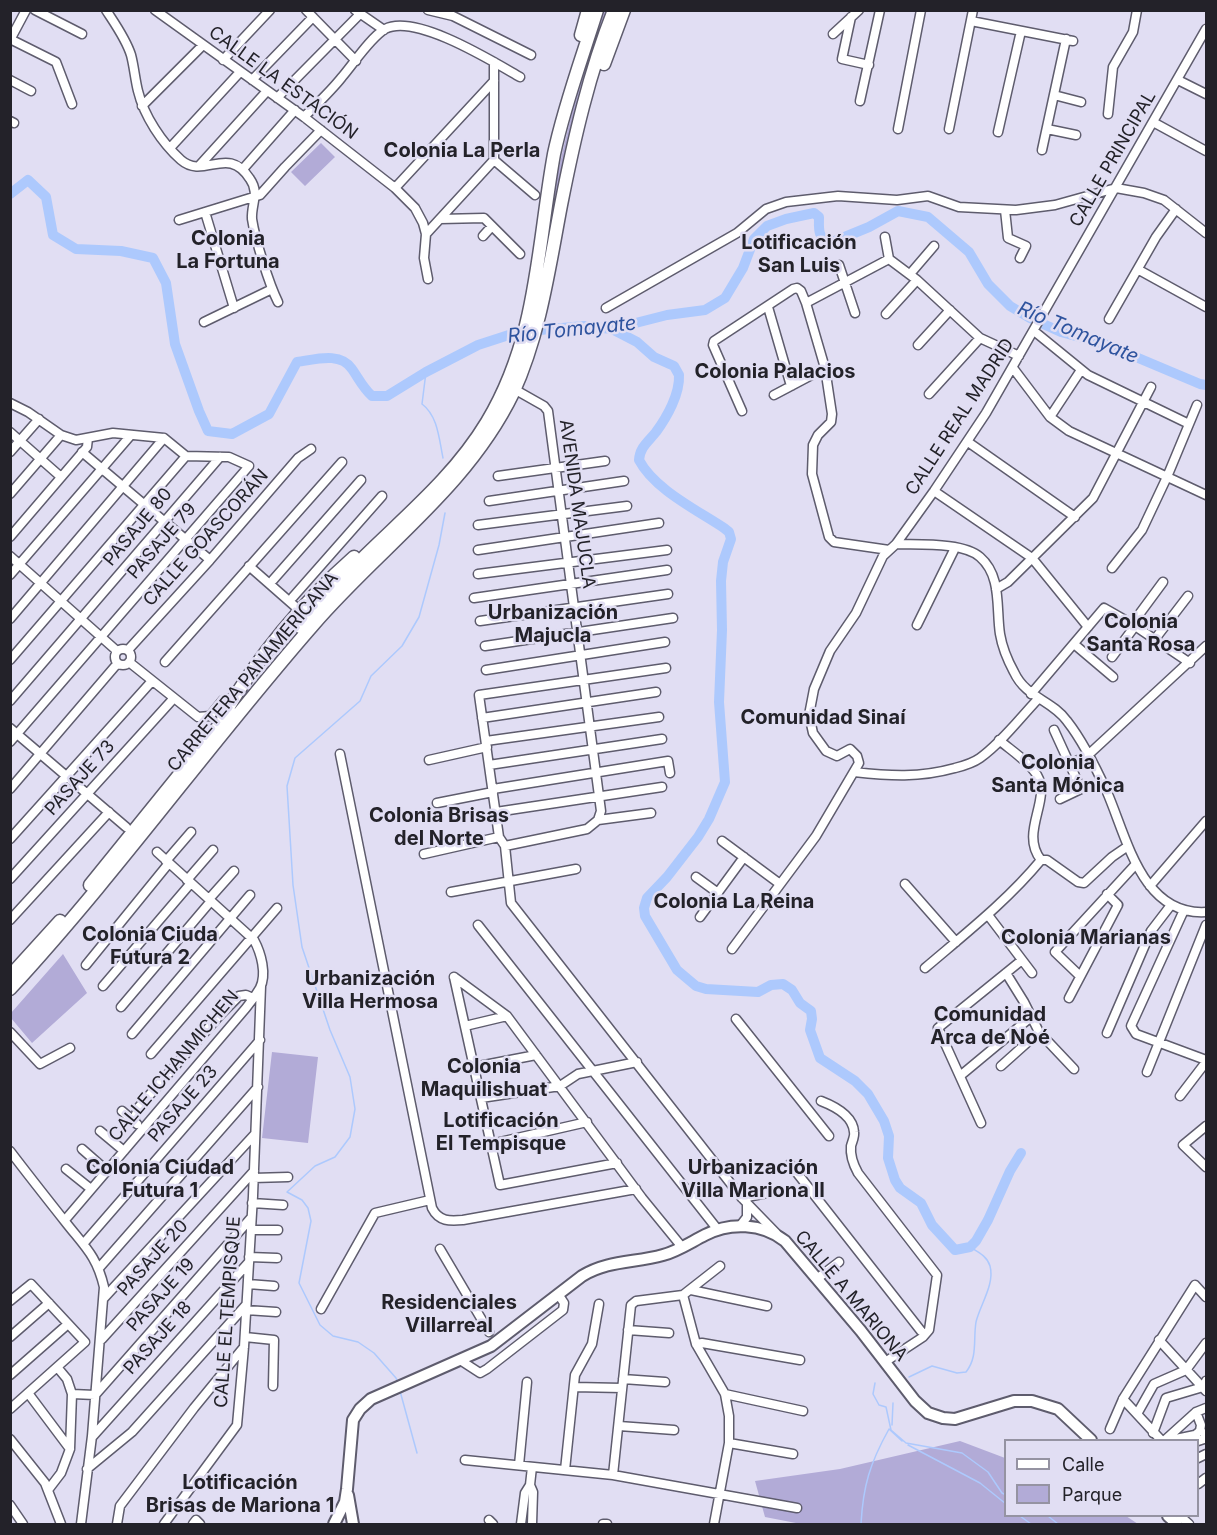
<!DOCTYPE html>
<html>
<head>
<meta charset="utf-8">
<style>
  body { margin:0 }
  #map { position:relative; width:1217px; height:1535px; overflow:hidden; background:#e1def3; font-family:Inter,sans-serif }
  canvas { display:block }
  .frame { position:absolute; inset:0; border:12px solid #232229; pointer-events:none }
  .legend { position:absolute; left:1004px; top:1439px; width:195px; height:78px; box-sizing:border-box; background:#e1def3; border:2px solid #9593a2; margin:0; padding:8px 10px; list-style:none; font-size:18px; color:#232229 }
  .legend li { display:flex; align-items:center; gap:12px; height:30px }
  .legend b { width:30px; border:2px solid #9593a2 }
</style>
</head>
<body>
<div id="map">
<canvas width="1217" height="1535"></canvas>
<div class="frame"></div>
<ul class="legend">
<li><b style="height:8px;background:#fff"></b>Calle</li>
<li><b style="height:16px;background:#b2abd7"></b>Parque</li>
</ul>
</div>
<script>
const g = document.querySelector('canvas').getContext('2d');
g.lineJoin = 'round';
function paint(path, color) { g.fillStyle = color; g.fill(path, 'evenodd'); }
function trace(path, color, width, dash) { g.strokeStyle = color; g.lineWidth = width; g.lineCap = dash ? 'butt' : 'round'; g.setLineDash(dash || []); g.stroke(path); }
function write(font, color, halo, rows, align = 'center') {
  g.font = font + ' Inter,sans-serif'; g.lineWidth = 5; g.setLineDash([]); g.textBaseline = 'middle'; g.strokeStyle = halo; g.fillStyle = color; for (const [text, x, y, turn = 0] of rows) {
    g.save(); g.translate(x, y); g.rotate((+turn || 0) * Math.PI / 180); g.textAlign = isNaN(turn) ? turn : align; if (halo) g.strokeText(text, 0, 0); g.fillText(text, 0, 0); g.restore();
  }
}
const green = new Path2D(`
  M603,11H612L544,266C543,244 549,220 553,198C565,134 582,72 603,11Z
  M321,143L335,157L305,186L291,172Z
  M63,954L87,993L32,1043L11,1018V1013Z
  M272,1052L318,1057L308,1143L262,1138Z
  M960,1441L1005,1458L1006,1516H1126L1138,1524H797L796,1523L765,1517L755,1481L840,1469Z`);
const stream = new Path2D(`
  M426,372L422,404C438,416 439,439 443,458
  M909,1377L932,1366L957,1373L966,1372C978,1357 973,1340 976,1322C980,1305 995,1284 990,1266C987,1256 978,1252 970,1247
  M398,1383L396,1378L374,1353L358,1342L333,1336L320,1325L299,1283L311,1221L308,1208L302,1200L287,1192L315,1166L335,1157L350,1137L355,1109L350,1077L330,1030L302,947L293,885L287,786L295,758L360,701L371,676L402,646L419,617L439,545L445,513
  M875,1383L873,1394L879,1405L886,1407L891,1430L906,1443L962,1453L988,1472L1002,1493L1006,1495
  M400,1391L417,1453
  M892,1425L893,1403
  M889,1429L902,1441
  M908,1445L980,1483L1006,1504
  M1020,1516L1031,1524
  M1048,1516L1058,1524
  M861,1524C863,1486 870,1463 889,1429`);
const river = new Path2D(`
  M10,194L28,180L46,197L53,235L76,249L121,251L153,258L166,283L175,344L199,411L208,431L232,434L269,414L297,362C314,360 340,351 352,369C359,379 363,388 372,396H387L426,372L478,345L518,332L584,326L612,329L667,315L705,310L725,298L743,268L754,239L767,226L786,219L814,213L819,217C819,229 817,237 830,243L869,227L898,211L928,217L969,252L988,284L1010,306L1030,318L1061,332L1105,344L1200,384L1206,385
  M612,329L637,342L654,357L674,366L679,375C680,394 667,417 656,432C648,442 640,447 639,460C654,489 697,510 724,528L729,532L731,539L723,562L721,581L722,630L719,702L725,782L709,819L698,837L667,877L647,898L644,908L645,916L677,970L696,986L706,989L758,992L771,985L783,984L792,990L800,1003L811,1011L812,1019L810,1030L820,1058L855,1081L868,1094L884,1121L889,1136L888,1158L895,1180L900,1188L921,1203L932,1225L955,1250L970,1247L976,1241L988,1220L1010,1171L1021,1153`);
const minor = new Path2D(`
  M35,10L82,34
  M106,10C115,24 126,39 131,55C134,66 135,79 138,91C144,116 162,143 181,160C204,180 228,144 250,179C260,193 251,204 252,219C255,239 269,284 278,302
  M155,10L304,117L395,188L415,208L423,223L426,234L424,258L428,279
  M306,10L356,61
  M355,10L384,30
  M428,10L453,16L531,55
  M851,17L842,59L869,65
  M971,21L1073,41
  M833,34L859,10
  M10,39L56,62L72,104
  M10,40L26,10
  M223,60L270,10
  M494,62V160L535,195
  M10,80L31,91
  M252,80L313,17
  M1178,80L1206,94
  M1054,95L1081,102
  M277,98L359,15
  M860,101L880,10
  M142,106L203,45
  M1108,114L1113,67L1133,32L1137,10
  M304,117C317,104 331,91 342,77C354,63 370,38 385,29C415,13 492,61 520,77
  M10,121L14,123
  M1153,122L1206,151
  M898,129L921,10
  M949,129L973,10
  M1047,129L1076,135
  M998,132L1021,31
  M170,148L240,72
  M1042,150L1066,39
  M199,166L267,91
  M243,169L295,110
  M395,188L494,81
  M1005,210L1008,238L1026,246L1020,258
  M205,212L234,308
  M440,219L484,218L520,254
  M179,220L260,195L285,167L321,130
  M426,234L494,160
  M483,236L492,226
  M885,237L889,259
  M839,265L855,313
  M1139,270L1206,307
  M910,274L934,246
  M806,303L825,368L832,414L831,422L818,435L813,445L812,474L829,537L834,542L889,550
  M768,307L791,386
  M606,308L737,233L766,209L786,202L838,196L897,200L928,196L959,207L1016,210L1055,205L1116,188L1144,193L1164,200L1206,233
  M886,314L917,280
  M1109,319L1156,237L1176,209
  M204,322L272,289
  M1034,331L1088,375L1189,424
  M918,345L950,310
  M1013,368L1050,417L1069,431L1206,495
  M514,389L544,406L548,411L601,811L598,820
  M929,394L980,338
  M774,395L825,368
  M10,403L28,412L61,435L76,440L113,433L164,438L186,456L229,457L249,466L10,742
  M742,411L713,345L714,341L793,289L797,288L801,291L806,303L889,259L917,280L980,338L1019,356
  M1050,417L1081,370
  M10,432L61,477
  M968,442L1075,517
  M10,452L39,419
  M82,452L210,560
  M498,476L605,461
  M934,491L1032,558L1088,627
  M10,494L61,435
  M489,501L624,481
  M478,525L627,506
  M10,537L87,447L88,438
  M896,544C918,545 963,542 980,557C1002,576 996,608 1000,634C1002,646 1008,661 1014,672C1026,698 1052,700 1067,721C1082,740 1097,770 1107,792C1127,838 1142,916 1206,912
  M478,550L659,523
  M10,556L117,651
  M249,566L298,609L299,613
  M1112,568L1142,530L1167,477L1197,405
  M478,574L667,550
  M10,575L131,435
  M273,580L361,480
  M996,589L1008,582L1093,498L1151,387
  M293,597L382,496
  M474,598L667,570
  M10,619L164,438
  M480,621L668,594
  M1132,624L1163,582
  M917,625L955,548
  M1155,639L1188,596
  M1074,644L1113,677
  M485,646L673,618
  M115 657a8 8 0 1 1 16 0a8 8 0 1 1-16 0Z
  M128,650L210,560L298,458L311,449
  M1112,657L1135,626
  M10,660L186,456
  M129,662L198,717L210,716L223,700L234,698
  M165,662L342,462
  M666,668L479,695L499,837L505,846L511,903L742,1198L776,1233
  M486,670L665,642
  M1031,694L1104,608L1132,624L1190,663
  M10,701L220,457
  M482,718L656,692
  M10,728L126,827
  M1054,730L1081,789L1060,799
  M999,740C1012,751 1028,761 1037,775C1052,800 1019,832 1041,860
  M486,741L659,717
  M340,754L432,1208C439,1222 450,1221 463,1220L636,1189
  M429,760L487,747
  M1070,764L1087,756L1206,646
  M489,765L662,739
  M854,772C890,776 919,778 955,768C963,766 973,763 980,758C1002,742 1020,718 1038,699
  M10,789L117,664
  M493,789L668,761L670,773
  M437,803L493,792
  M496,812L662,787
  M10,839L152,681
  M722,841L780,884
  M505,846L587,829L598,820L651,813
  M424,854L499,837
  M166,861L191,832
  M696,877L718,893
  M10,879L174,698
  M187,880L213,850
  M905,884L956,942
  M1150,886L1206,821
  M451,892L576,869
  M209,899L234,871
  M1184,910L1131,1026L1136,1034L1206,1060
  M988,915L1032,973
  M700,917L744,857
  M10,920L109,812
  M478,925L718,1230
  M732,949L816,836L859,763L857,756L850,749L837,756L826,751L813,733L809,715L814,689L830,651L856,613L883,556L896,544L934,491L986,413L1206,29
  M86,965L169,863
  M925,968C966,933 1007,901 1041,860H1047L1078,882L1084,883L1112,857L1128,846
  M1006,973L1024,1002L1039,1032L1074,1069
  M1080,976L1055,952L1136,864
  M454,977L507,1016L642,1198L682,1247
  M454,977L500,1185L617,1163
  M103,986L191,883
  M1069,998L1118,905L1107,894
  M121,1007L211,901
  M736,1019L829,1136
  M465,1026L507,1016
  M10,1032L40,1064L70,1048
  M1107,1033L1151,931L1171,905
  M132,1034L250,895
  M151,1054L277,908
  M1001,1066L1039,1032
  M474,1067L536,1055
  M1147,1072L1206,925
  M960,1076L1031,1017
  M1180,1096L1206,1062
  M481,1098L560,1086L578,1074L637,1062
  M821,1101C834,1106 853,1116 854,1132C855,1136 852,1142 851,1146C850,1156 853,1164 858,1173L937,1275L929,1330L923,1337L885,1362
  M122,1111L137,1124
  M133,1121L139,1107L219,1016L239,996L246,995L253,998
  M981,1123L938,1028L1022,960
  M1206,1126L1183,1145L1206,1167
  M100,1131L124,1151
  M491,1144L587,1122
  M82,1149L107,1171
  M10,1151C29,1176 48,1200 67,1224C86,1248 97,1257 104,1287L92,1436L81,1524
  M790,1164L921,1331
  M66,1169L91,1189
  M253,1178L288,1177
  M742,1198L777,1191
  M252,1203L283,1205
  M65,1220L246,1008C251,1002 256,995 260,988C267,974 261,953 254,940L157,852
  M740,1226L747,1217V1203
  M251,1230H278
  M84,1243L260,1040
  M440,1249L489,1332
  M249,1257L277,1258
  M99,1268L258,1087
  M818,1278L839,1262
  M248,1284L274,1286
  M691,1290L767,1306
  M683,1295L696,1344L725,1394L729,1416V1443L714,1524
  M104,1298L255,1134
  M10,1301L31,1284L85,1342L10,1409
  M321,1309L375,1213L430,1200
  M246,1310L276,1312
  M628,1330L669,1333
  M10,1337L49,1303
  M245,1337L274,1340L273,1386
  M102,1339L254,1171
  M1159,1340L1206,1391
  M696,1344L702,1343L800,1360
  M460,1360L480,1373L487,1369L563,1310L564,1303L558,1294
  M10,1375L68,1324
  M623,1379L665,1382
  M574,1387L622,1388
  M28,1393L70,1449
  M72,1394L95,1395L251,1218
  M725,1394L803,1411
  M1123,1399L1161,1440
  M1137,1414L1154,1384L1186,1370L1206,1343
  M619,1426L674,1430
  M1110,1429L1123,1399L1195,1285L1206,1297
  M1153,1433L1166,1398L1203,1387L1206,1381
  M93,1436L249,1262
  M10,1439L45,1483L61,1524
  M1165,1440L1196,1412L1206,1408
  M1171,1440L1195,1435L1200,1431L1201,1425L1196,1412
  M1198,1441L1204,1439L1206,1433
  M729,1443L793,1454
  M1198,1458L1206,1454
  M465,1460L613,1475L797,1508
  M519,1465L527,1382
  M532,1467L530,1485L533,1492L532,1524
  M87,1469L132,1432L246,1305
  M565,1470L575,1375L592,1344L599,1304
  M613,1475L631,1305L636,1301L683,1295L720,1266
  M1198,1484L1206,1478
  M48,1490L61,1473L70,1449L72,1394L67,1379L57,1367
  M10,1505L23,1524
  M1180,1516L1189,1524
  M489,1520L493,1524
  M117,1524L120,1506L194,1408L244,1347
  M164,1524L237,1425L244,1347L253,1196L261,986
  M193,1524L196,1520L200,1524
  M521,1524L525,1493L530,1485
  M603,1524H607`);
const major = new Path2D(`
  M348,1495L353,1524
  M1168,1516L1177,1524
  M334,1524L345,1502L347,1489L353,1420L360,1409L371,1399L491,1346L582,1276C608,1260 635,1263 663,1255C678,1251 691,1242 705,1235C730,1222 762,1223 785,1241L861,1331L915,1401L928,1413L943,1418L955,1419L1014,1401H1032L1058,1409L1091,1440`);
const highway = new Path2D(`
  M581,35L588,10
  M604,64L624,10
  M300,627C321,602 342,579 365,556C409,513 455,475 487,422C538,337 537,248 554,154C564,106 582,58 597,10
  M223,716C257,658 303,602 354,557
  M90,885L230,712
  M10,976L60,921
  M10,989C117,873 209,744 313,625C380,547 467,488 513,393C540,334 549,268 561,205C574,139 589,73 614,10`);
const streetNames = [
  ["CALLE LA ESTACIÓN",283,83,36],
  ["CALLE PRINCIPAL",1113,159,-60],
  ["CALLE REAL MADRID",960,417,-57],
  ["AVENIDA MAJUCLA",577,504,82],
  ["PASAJE 80",138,527,-50],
  ["CALLE GOASCORÁN",206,538,-48],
  ["PASAJE 79",162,541,-49],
  ["CARRETERA PANAMERICANA",253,672,-50],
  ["PASAJE 73",80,778,-48],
  ["CALLE ICHANMICHEN",174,1066,-50],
  ["PASAJE 23",183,1104,-49],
  ["PASAJE 20",153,1258,-48],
  ["PASAJE 19",161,1295,-48],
  ["CALLE A MARIONA",851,1296,50],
  ["CALLE EL TEMPISQUE",228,1312,-86],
  ["PASAJE 18",158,1338,-48]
];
const neighbourhoodNames = [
  ["Colonia La Perla",462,151],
  ["Colonia",228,239],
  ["La Fortuna",228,262],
  ["Lotificación",799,243],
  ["San Luis",799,266],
  ["Colonia Palacios",775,372],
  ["Urbanización",553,613],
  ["Majucla",553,636],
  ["Colonia",1141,622],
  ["Santa Rosa",1141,645],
  ["Comunidad Sinaí",823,718],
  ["Colonia",1058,763],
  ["Santa Mónica",1058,786],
  ["Colonia Brisas",439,816],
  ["del Norte",439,839],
  ["Colonia La Reina",734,902],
  ["Colonia Ciuda",150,935],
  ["Futura 2",150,958],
  ["Colonia Marianas",1086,938],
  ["Urbanización",370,979],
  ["Villa Hermosa",370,1002],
  ["Comunidad",990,1015],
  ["Arca de Noé",990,1038],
  ["Colonia",484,1067],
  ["Maquilishuat",484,1090],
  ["Lotificación",501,1121],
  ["El Tempisque",501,1144],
  ["Colonia Ciudad",160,1168],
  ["Futura 1",160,1191],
  ["Urbanización",753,1168],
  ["Villa Mariona II",753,1191],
  ["Residenciales",449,1303],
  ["Villarreal",449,1326],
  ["Lotificación",240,1483],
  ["Brisas de Mariona 1",240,1506]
];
const waterNames = [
  ["Río Tomayate",572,330,-6],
  ["Río Tomayate",1078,333,23]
];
paint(green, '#b2abd7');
trace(stream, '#adc9fd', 1.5);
trace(river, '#adc9fd', 10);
trace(minor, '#5e5c6d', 11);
trace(major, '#5e5c6d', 14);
trace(highway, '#5e5c6d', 15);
trace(minor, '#fff', 8);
trace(major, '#fff', 10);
trace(highway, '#fff', 12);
write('18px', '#232229', '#e1def3', streetNames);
write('bold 20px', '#232229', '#e1def3', neighbourhoodNames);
write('italic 20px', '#2e539e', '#e1def3', waterNames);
</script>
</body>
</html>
